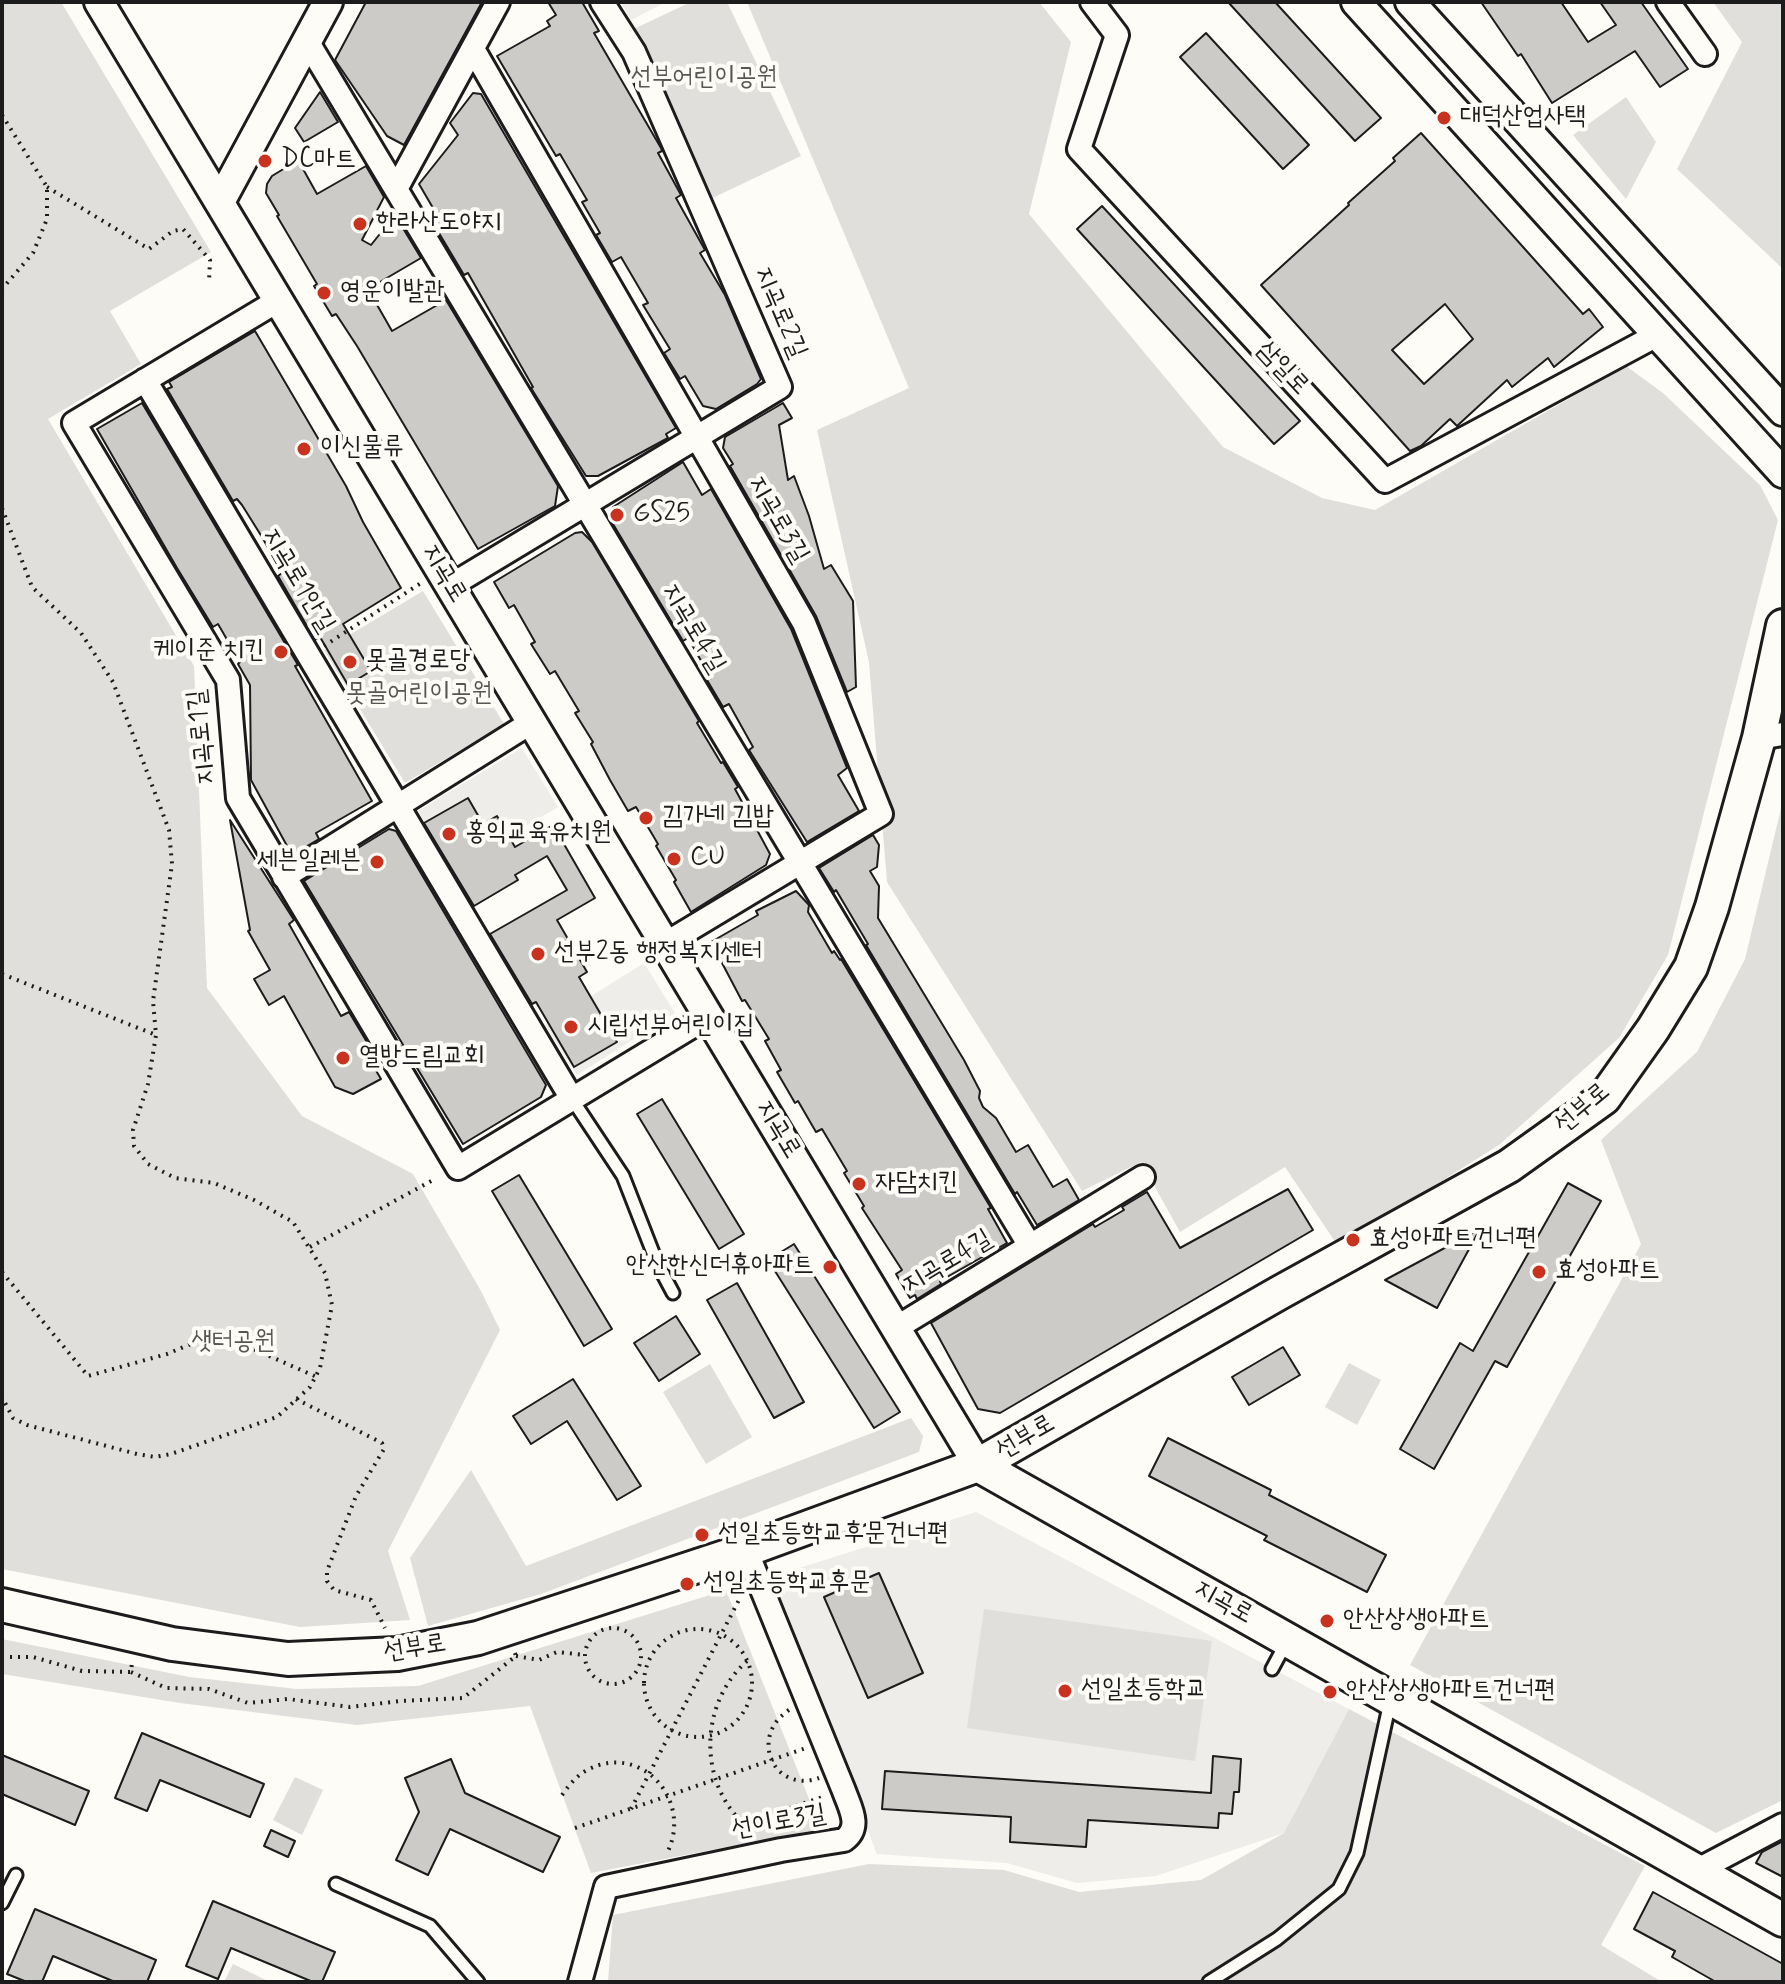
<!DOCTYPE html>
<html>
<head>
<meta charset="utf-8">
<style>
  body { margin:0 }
  #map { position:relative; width:1785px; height:1984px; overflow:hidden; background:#fdfcf7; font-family:Mynerve,sans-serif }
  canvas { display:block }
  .frame { position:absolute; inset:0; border:4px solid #1c1c1c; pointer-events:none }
</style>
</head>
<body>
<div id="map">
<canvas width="1785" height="1984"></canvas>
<div class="frame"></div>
</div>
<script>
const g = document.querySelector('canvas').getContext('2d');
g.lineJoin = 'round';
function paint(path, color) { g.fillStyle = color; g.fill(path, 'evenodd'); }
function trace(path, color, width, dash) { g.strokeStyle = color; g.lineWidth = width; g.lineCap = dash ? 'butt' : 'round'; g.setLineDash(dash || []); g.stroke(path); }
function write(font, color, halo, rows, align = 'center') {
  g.font = font + ' Mynerve,"Poor Story",sans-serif'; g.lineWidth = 8; g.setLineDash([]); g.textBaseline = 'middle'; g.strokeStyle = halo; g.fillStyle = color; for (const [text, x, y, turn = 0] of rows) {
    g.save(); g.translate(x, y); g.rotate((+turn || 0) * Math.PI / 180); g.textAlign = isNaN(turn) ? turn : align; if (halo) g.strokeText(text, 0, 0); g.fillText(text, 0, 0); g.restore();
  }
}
const built = new Path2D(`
  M621,2H666L631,20Z
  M522,748L558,807L453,869L418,811Z
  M644,963L675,1013L577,1075L545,1025Z
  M976,1512L1349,1709L1284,1833L1156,1876L1077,1883L1007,1863L877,1854L768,1578Z`);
const green = new Path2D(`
  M2,2H61L211,252L110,311L141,364L48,419L194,666L207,988L302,1116L413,1174L481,1291L500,1330L388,1551L410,1620L300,1627L2,1569Z
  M691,2H727L801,156L704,202L623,34Z
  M747,2H1039L1071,42L1029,214L1223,447L1322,498L1375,510L1626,366L1663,393L1760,485L1778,520L1668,955L1619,1038L1499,1145L1338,1246L1285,1167L1180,1232L1141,1162L1082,1191L887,882L869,662L817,430L909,388Z
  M1713,2H1783V269L1677,169L1742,42Z
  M1626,97L1656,142L1626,199L1573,135Z
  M423,591L504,724L405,783L324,650Z
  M1783,800V1800L1716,1833L1410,1665L1641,1244L1601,1140L1697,1052L1745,959Z
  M1349,1363L1381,1380L1357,1425L1325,1407Z
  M710,1364L752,1437L706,1464L663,1392Z
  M911,1418L923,1436L919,1452L541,1594L428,1626L410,1558L471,1470L526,1566Z
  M726,1590L821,1829L591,1873L530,1706L357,1725L180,1703L2,1674V1639L189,1677L297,1689L418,1686Z
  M984,1609L1212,1641L1195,1761L967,1728Z
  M1349,1709L1645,1866L1601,1945L1662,1982H608L613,1915L869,1864L1004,1870L1079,1892L1201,1880L1284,1833Z
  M295,1777L323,1790L302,1835L273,1820Z
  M233,1964L270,1982H224Z`);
const building = new Path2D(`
  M366,2H482L404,145L387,136L335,60Z
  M548,2H582L599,31L594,33L661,148L662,151L658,153L681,195L676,198L705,250L700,253L725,295L761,379L757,384L716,409L703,406L685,376L680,379L664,353L670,349L643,305L648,303L621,257L612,262L596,235L600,233L582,202L587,200L560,154L556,156L497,56L550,26L547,21L556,15Z
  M1228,2H1275L1381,118L1355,141Z
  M1481,2H1561L1588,42L1616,25L1600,2H1641L1688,69L1660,87L1635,51L1552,103L1521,54L1518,56Z
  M1206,33L1309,145L1283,169L1180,57Z
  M320,92L338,122L304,142L295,128Z
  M473,93L481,94L676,428L666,434L668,438L598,476H586L531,388L533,387L468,273L464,275L427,213L433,208L419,184L458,135L450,123Z
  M1421,133L1583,314L1589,309L1603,327L1554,367L1548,358L1512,387L1507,380L1457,426L1450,419L1421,446L1410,451L1261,285L1349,205L1348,203L1395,161L1393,158ZM1445,304L1473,339L1424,384L1392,350Z
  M298,160L317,194L366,166L384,197L362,240L371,245L395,215L421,258L368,289L392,331L446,300L558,486L555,506L478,549L357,346L336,314L332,316L314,286L317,284L277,216L279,215L266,193L267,184L272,176Z
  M1102,206L1300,421L1274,444L1077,229Z
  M255,331L346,486L363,522L401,588L343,624L371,671L348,685L320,637L315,640L278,576L282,573L262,537L242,505L237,499L233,501L167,389L172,387L169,382Z
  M142,403L298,665L295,666L372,801L316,833L319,839L292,855L251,780L250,685L238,664L240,662L218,624L213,627L177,568L97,429Z
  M783,403L792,418L779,425L788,480L794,476L809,516L824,569L831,565L853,601L856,687L847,692L816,616L730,466L733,464L723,448L725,437Z
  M683,462L702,495L711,489L791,629L847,768L838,775L859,811L807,842L749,750L753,747L729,704L723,707L707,680L711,678L688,638L683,641L610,519L613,507Z
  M582,532L592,542L699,721L697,723L721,763L723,762L738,787L735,789L770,854L766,865L691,912L674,882L676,880L656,846L658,844L636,807L628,811L610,780L591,744L593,742L575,713L579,711L555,671L550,674L531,644L535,642L514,605L509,608L494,582L575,533Z
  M468,798L483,824L497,816L515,847L553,825L595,898L557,920L587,972L579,977L617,1042L574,1067L536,1002L532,1004L490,934L567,890L547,856L515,875L518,880L474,906L424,823Z
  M230,820L294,920L289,924L341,1016L349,1012L374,1054L368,1057L381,1079L353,1094L335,1087L284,996L269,1005L254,979L270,970L248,931L250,930Z
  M389,829L396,831L546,1085L541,1097L463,1144L304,881Z
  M873,835L879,845L877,867L870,871L879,886L878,918L964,1060L980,1091L979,1098L983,1107L996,1118L1016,1152L1028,1145L1053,1187L1067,1179L1079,1200L1037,1225L1017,1192L1015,1194L866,945L868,944L836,890L834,892L819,868Z
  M796,891L809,905L808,912L832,953L834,951L840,960L841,959L991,1208L988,1209L1007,1243L940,1281L941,1284L917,1299L915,1295L910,1298L896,1274L902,1270L862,1208L864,1206L844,1173L847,1171L822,1129L816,1132L798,1101L795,1103L777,1072L781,1070L765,1041L769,1039L745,1000L742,1001L711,942L758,915L756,911Z
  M662,1099L744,1234L719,1249L637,1114Z
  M519,1175L612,1329L584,1346L492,1191Z
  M1568,1183L1601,1201L1507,1367L1495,1361L1434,1469L1400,1449L1460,1343L1473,1351Z
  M1288,1189L1313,1230L1000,1413L978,1409L931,1323L1093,1224L1095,1227L1124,1210L1122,1207L1147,1192L1180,1248Z
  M1480,1229L1437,1308L1385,1280Z
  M794,1244L900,1412L874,1428L768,1260Z
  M737,1283L804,1402L774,1418L707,1300Z
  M676,1316L700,1354L659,1381L634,1343Z
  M1283,1347L1300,1375L1249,1405L1232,1377Z
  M573,1379L641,1486L617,1500L567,1421L531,1444L513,1416Z
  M1168,1438L1271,1490L1269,1495L1386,1555L1367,1592L1264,1540L1267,1536L1149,1476Z
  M879,1573L923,1673L868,1698L824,1597Z
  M142,1733L264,1784L250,1817L160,1780L147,1811L115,1798Z
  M2,1755L89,1791L75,1825L2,1794Z
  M1213,1756L1241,1759L1239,1792H1234L1232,1814L1219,1813L1218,1828L1088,1820L1086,1847L1010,1842L1011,1817L882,1809L885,1771L1211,1793Z
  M451,1759L465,1793L560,1837L543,1872L450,1829L428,1875L396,1860L419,1812L405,1778Z
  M271,1830L295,1841L288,1857L264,1846Z
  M1783,1841V1877L1756,1863L1762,1852Z
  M1653,1892L1783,1964V1982H1716L1672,1957L1675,1951L1634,1929Z
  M213,1901L335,1952L322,1982H313L231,1948L218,1979L186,1966Z
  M35,1909L156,1960L147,1982H115L53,1956L42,1982H27L7,1974Z`);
const path = new Path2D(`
  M2,115L47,187V219L33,253L2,289
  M47,187L149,249L173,231L183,229L210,260L209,282
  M2,508L32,587L81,633L113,682L169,830L172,864L153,1001L156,1035L148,1084L133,1130L134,1146L148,1164L175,1178L214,1183L254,1200L293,1222L325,1273L332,1305L320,1368L310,1387L277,1417L171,1454L155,1457L137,1454L27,1425L13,1418L2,1397
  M324,646L421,583
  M2,974L156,1035
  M310,1247L433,1180
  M2,1272L88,1376L167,1354L217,1333L317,1377
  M296,1399L382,1443L384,1449L356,1496L327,1571V1581L334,1590L371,1600L385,1628
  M585 1656a28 28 0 1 1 56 0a28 28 0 1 1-56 0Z
  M644 1683a54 54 0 1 1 108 0a54 54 0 1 1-108 0Z
  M516,1656L539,1660L557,1652L585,1655
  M2,1657H33L82,1671L131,1672L132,1662
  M747,1661C702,1701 698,1773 737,1817C743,1824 748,1830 755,1835
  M131,1672L166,1688L209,1689L248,1703L288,1699L350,1707L400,1701L463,1698L516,1656L515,1653
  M789,1710C748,1737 774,1794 819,1778
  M562,1795C570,1784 577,1775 589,1769C642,1743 692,1800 668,1851
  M631,1809L742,1594
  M743,1823L826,1796
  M575,1828L806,1748`);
const service = new Path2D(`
  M572,1099L623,1176L657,1263L673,1293
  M1272,1669L1287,1641
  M336,1884L430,1926L478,1982
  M2,1903L16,1875
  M1209,1982L1277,1939L1339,1889L1357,1853L1390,1702`);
const minor = new Path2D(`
  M1092,2L1117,35L1079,149L1385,481L1657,335
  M1668,2L1705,54
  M307,41L1030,1246
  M473,49L804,623L881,814L665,944
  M396,189L498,2
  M279,300L74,423L228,680L238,798L458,1168L709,1016
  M145,380L572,1099
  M450,586L780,387L634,52L602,2
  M1759,738L1783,734
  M284,877L532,722
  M896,1328L1143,1177
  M1696,1871L1783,1825
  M580,1982L606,1887L781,1850L844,1840C862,1827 850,1808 844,1791L746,1550`);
const tertiary = new Path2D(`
  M99,2L978,1465
  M1356,2L1783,473
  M1410,2L1783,411
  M220,202L328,2`);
const secondary = new Path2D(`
  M978,1465L1783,1920
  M2,1605L172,1644L288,1659L397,1654L478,1638L746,1550L978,1465L1279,1293L1509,1166L1604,1098L1653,1029L1691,967L1712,907L1759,738L1783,626`);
const markers = [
  [1444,118,8,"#c8321e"],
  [265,161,8,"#c8321e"],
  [360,224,8,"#c8321e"],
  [324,293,8,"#c8321e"],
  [304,449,8,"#c8321e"],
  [617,515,8,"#c8321e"],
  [281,652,8,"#c8321e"],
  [350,662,8,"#c8321e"],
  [646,818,8,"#c8321e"],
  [449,834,8,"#c8321e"],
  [674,859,8,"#c8321e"],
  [377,862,8,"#c8321e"],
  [538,954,8,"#c8321e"],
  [571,1027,8,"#c8321e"],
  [343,1058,8,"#c8321e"],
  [859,1184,8,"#c8321e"],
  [1353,1240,8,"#c8321e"],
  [830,1267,8,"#c8321e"],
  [1539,1272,8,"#c8321e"],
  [702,1535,8,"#c8321e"],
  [687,1584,8,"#c8321e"],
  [1327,1621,8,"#c8321e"],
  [1065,1691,8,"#c8321e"],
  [1330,1692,8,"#c8321e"]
];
const parkNames = [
  ["선부어린이공원",704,79],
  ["못골어린이공원",419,695],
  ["샛터공원",233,1343]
];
const poiNames = [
  ["대덕산업사택",1460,118],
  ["DC마트",281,161],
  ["한라산도야지",376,224],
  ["영운이발관",340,293],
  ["이신물류",320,449],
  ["GS25",633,515],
  ["케이준 치킨",265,652,"right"],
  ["못골경로당",366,662],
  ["김가네 김밥",662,818],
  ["홍익교육유치원",465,834],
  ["CU",690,859],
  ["세븐일레븐",361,862,"right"],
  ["선부2동 행정복지센터",554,954],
  ["시립선부어린이집",587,1027],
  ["열방드림교회",359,1058],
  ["자담치킨",875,1184],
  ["효성아파트건너편",1369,1240],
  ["안산한신더휴아파트",814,1267,"right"],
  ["효성아파트",1555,1272],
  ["선일초등학교후문건너편",718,1535],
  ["선일초등학교후문",703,1584],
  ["안산상생아파트",1343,1621],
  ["선일초등학교",1081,1691],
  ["안산상생아파트건너편",1346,1692]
];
const streetNames = [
  ["지곡로2길",779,313,67],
  ["삼일로",1282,369,47],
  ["지곡로3길",777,520,60],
  ["지곡로",443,574,59],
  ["지곡로1안길",297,581,59],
  ["지곡로4길",692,629,59],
  ["지곡로1길",203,737,-96],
  ["선부로",1583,1109,-40],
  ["지곡로",777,1130,59],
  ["지곡로4길",948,1263,-31],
  ["선부로",1026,1438,-30],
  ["지곡로",1223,1603,29],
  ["선부로",415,1649,-9],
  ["선이로3길",779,1823,-10]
];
paint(built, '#eeede9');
paint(green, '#e0dfdb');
paint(building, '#cccbc8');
trace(building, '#1c1c1c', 2);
trace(service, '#1c1c1c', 17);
trace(minor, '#1c1c1c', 28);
trace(tertiary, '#1c1c1c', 34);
trace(secondary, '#1c1c1c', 38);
trace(path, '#1c1c1c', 4, [2, 6]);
trace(service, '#fdfcf7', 11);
trace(minor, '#fdfcf7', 22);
trace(tertiary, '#fdfcf7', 28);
trace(secondary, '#fdfcf7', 32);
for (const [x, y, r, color] of markers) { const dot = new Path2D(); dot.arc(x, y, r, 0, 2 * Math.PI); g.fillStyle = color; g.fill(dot); trace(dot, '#fdfcf7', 3); }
write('26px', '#575655', '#fdfcf7', parkNames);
write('26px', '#1c1c1c', '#fdfcf7', poiNames, 'left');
write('26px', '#1c1c1c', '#fdfcf7', streetNames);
</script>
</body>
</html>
